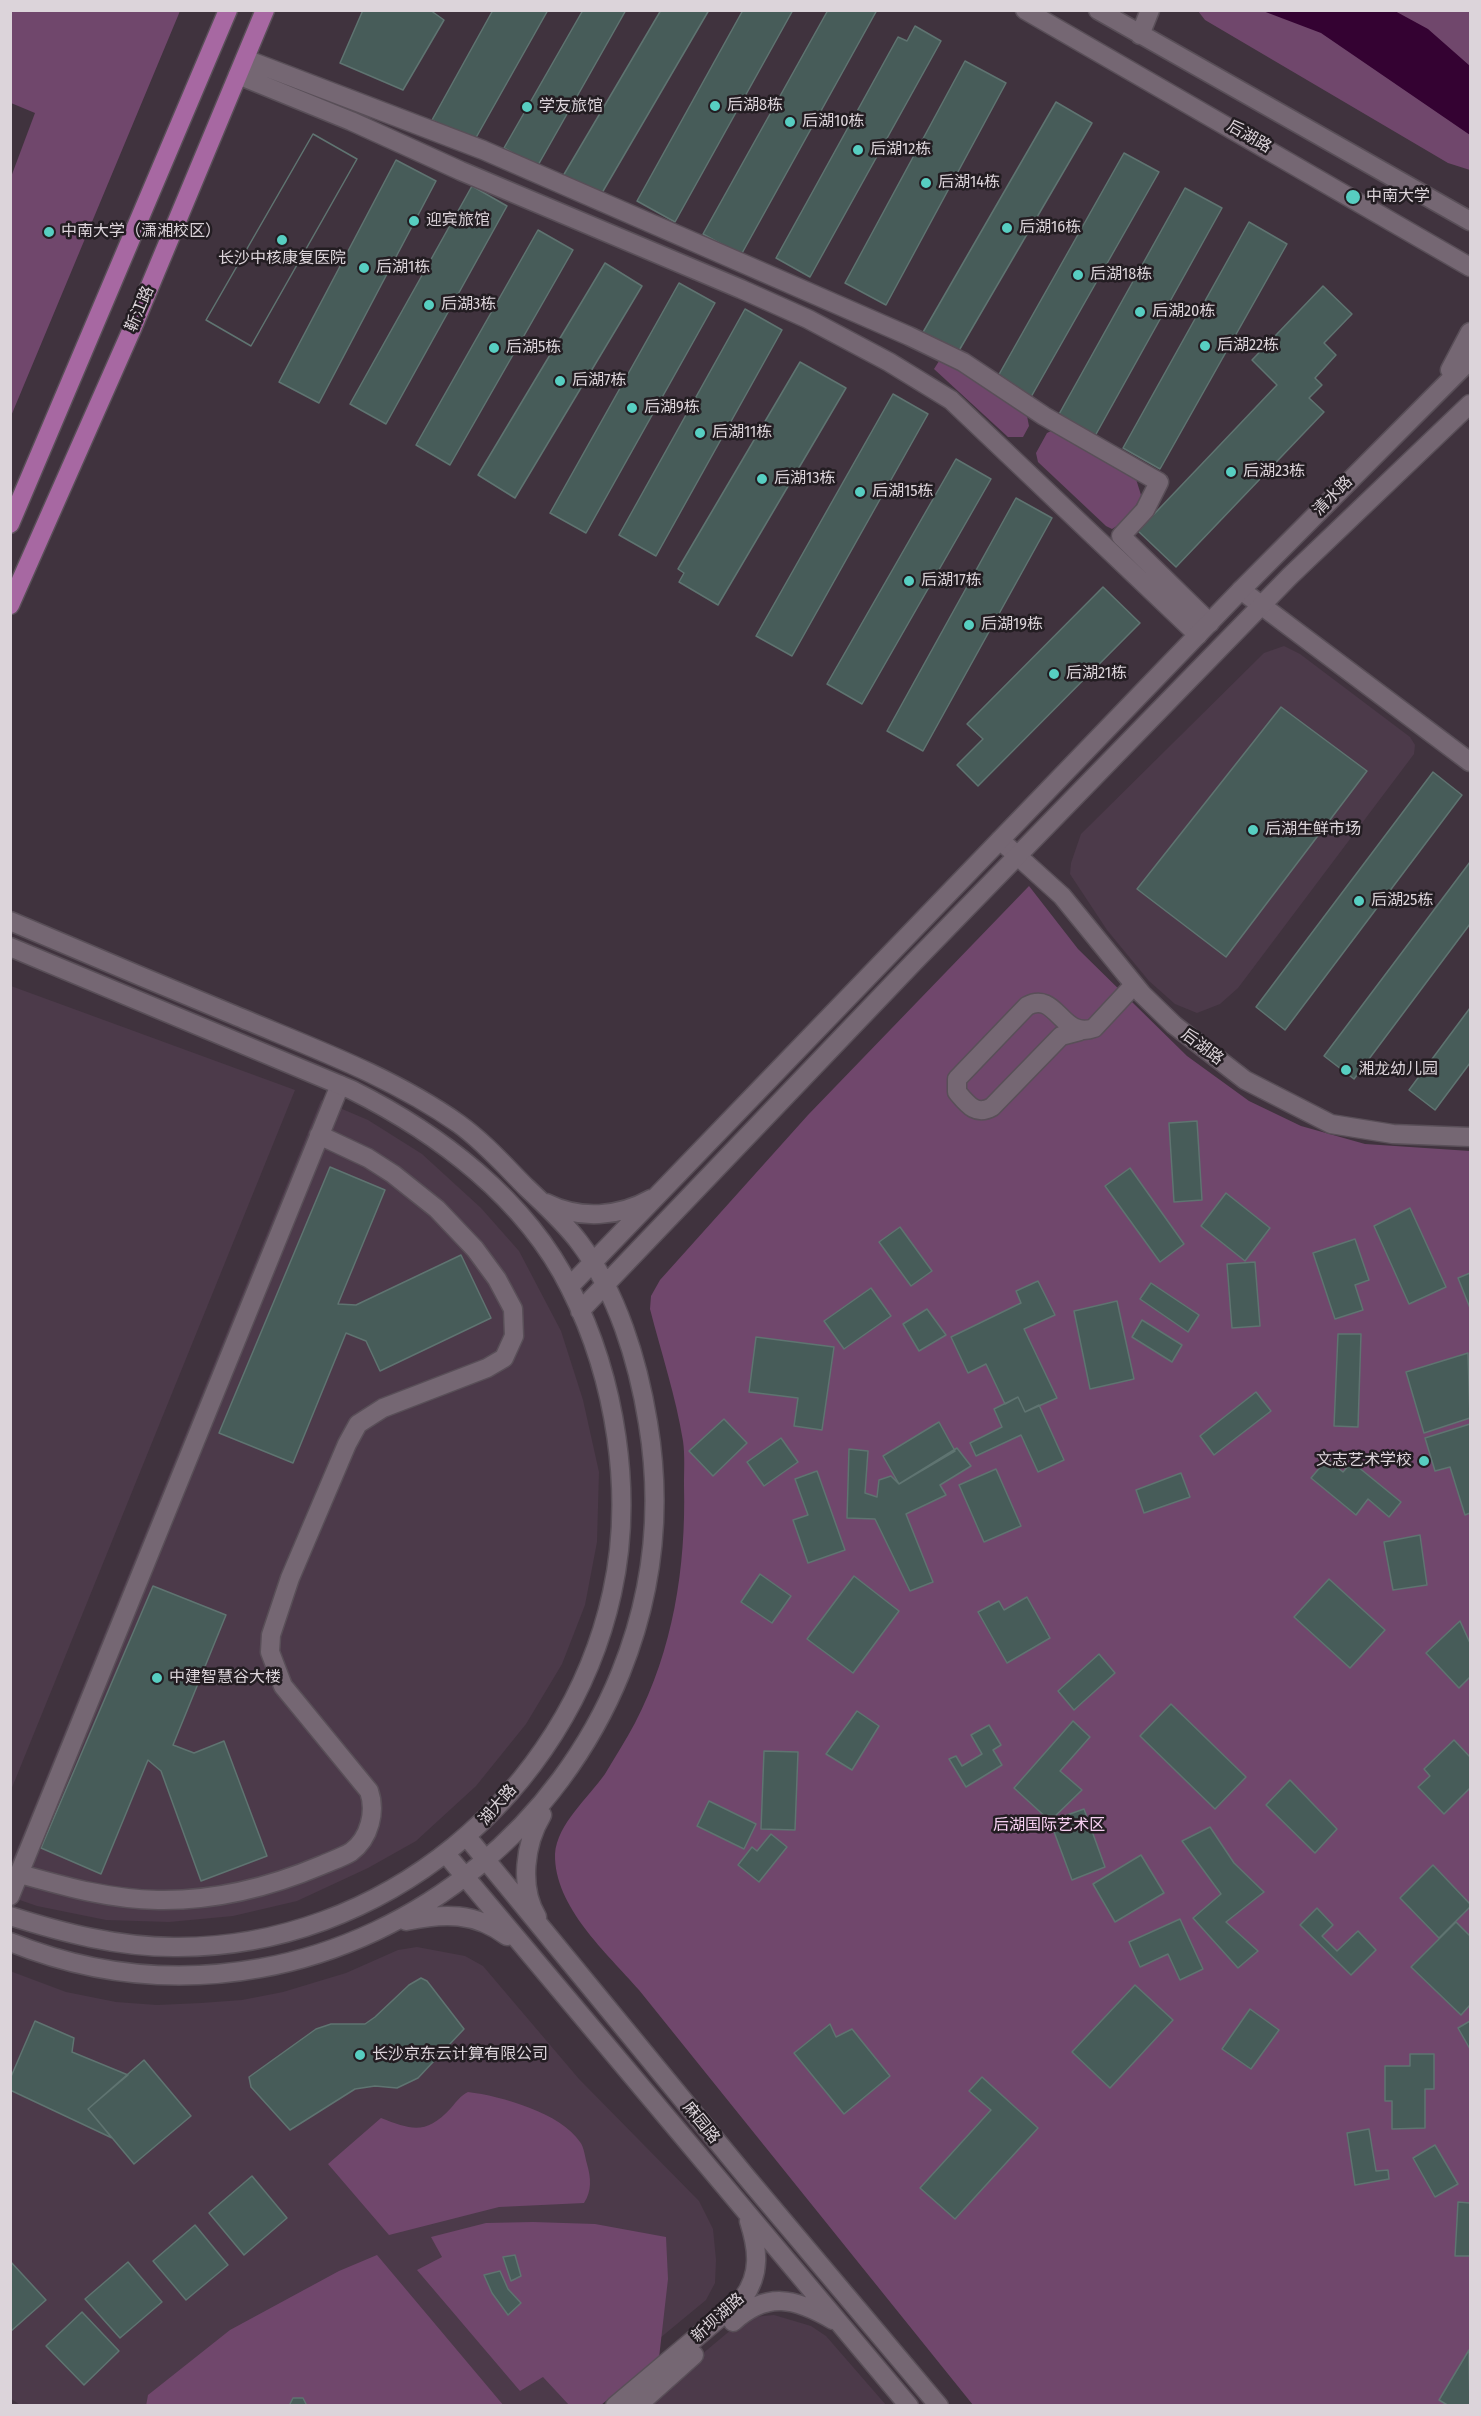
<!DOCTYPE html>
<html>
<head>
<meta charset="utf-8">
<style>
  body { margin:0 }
  #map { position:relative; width:1481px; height:2416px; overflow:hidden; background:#40333e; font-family:"Fira Sans Condensed",sans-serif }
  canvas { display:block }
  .frame { position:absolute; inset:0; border:12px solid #dcd4da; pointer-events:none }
</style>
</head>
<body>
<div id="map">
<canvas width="1481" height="2416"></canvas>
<div class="frame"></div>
</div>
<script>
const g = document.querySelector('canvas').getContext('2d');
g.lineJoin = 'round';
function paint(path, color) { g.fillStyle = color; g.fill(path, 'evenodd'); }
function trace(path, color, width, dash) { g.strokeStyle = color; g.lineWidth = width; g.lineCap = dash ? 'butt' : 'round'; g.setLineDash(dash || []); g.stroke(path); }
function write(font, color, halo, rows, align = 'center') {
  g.font = font + ' "Fira Sans Condensed","Noto Sans SC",sans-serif'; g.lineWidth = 5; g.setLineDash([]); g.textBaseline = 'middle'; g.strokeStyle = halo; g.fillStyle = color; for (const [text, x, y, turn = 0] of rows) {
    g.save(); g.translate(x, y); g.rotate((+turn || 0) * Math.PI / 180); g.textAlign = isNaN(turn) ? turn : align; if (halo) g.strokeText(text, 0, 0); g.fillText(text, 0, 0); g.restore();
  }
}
const built = new Path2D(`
  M1284,646L1300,654L1410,737L1415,745L1414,754L1238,988L1220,1004L1197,1013L1175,1004L1149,981L1107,930L1070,874L1071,863L1081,834L1264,653Z
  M11,986L295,1090L11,1790L10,986Z
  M321,1100L368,1120L422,1154L481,1208L519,1251L561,1331L583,1400L599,1472L597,1542L585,1605L562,1664L526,1724L476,1786L416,1841L368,1868L297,1901L233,1916L169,1922L106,1920L37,1906L11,1897V1864Z
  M417,1947L465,1956L483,1966L579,2079L699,2201L713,2229L716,2260L715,2283L706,2300L579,2405H20L10,2398V1971L66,1992L116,2002L157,2005L201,2003L242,2000L283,1992L346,1973L398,1950Z
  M774,2315L811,2326L826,2336L886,2405L640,2406L732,2329L753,2317Z`);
const green = new Path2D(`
  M11,10L180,11L11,416V177L35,113L11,103Z
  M1198,11H1470V170L1448,163L1205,20Z
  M941,358L977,377L1027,416L1029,426L1023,437H1008L934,369Z
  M1053,430L1136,479L1141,495C1136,508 1124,523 1112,529L1106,526L1038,462L1036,453L1047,433Z
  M1029,886L1078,949L1187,1056L1249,1101L1301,1126L1365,1144L1470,1151V2405H973L639,1990C607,1953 554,1907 555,1854C557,1824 589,1797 605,1774C615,1757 626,1740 635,1723C673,1650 686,1568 684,1486C684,1471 685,1455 683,1441C676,1397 661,1352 650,1309L651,1296L660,1280L808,1115Z
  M468,2092C501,2096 561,2113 580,2142C584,2147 585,2157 587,2164C591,2178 592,2191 584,2203L499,2207L389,2235L328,2164L381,2118C412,2130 426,2135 451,2108C457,2101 460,2096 468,2092Z
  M533,2222L595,2224L666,2237L668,2279L659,2358L601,2405H569L543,2377L520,2391L417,2270L442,2257L431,2237L486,2223Z
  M377,2255L504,2406H146L148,2395L230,2330L339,2271Z`);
const water = new Path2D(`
  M1263,11H1395L1428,29L1470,66V135L1321,33Z`);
const building = new Path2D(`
  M363,10H430L444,20L403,90L340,63Z
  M493,10H548L473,143L432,120Z
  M583,10H626L537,167L504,148Z
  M661,10H709L599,198L563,176Z
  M743,10H793L675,222L637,201Z
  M828,10H877L741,255L703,234Z
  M915,26L941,41L810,277L776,258L898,37L907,41Z
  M965,61L1006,83L886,305L845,283Z
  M1056,102L1092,123L957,354L922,334Z
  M313,134L357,159L251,346L206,320Z
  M313,134L357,159L251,346L206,320Z
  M1124,153L1159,172L1031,397L997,378Z
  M396,160L436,181L319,403L279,382Z
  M472,186L507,206L386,424L350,404Z
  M1185,188L1222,208L1095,436L1058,416Z
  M1249,222L1287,244L1160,469L1123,448Z
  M538,230L573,250L450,465L416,445Z
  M605,263L642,286L515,498L478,475Z
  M679,283L715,303L586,533L550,513Z
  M1323,286L1352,314L1324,343L1336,355L1315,378L1322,385L1309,398L1324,412L1176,567L1138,531L1277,385L1252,360Z
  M745,309L782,330L656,556L619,535Z
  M800,362L846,388L718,605L679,582L684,573L678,569Z
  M893,394L928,414L792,656L756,636Z
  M956,459L991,479L862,704L827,684Z
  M1016,498L1052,518L923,751L887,731Z
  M1103,587L1140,623L978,786L957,765L983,739L967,724Z
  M1281,707L1367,771L1226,957L1137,889Z
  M1433,772L1462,795L1285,1030L1256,1007Z
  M1470,862V924L1354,1079L1324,1056Z
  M1470,1008V1063L1435,1110L1409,1090Z
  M1197,1121L1202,1200L1174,1202L1169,1123Z
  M330,1167L385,1190L338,1304L356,1305L461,1255L491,1318L380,1371L366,1341L346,1333L293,1463L219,1433Z
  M1130,1168L1184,1244L1160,1262L1105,1186Z
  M1226,1193L1270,1228L1245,1261L1201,1226Z
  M1410,1208L1446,1287L1409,1304L1374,1226Z
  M900,1227L932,1271L911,1286L879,1242Z
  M1355,1239L1369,1280L1355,1285L1363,1310L1335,1319L1313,1253Z
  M1255,1262L1260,1326L1232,1328L1227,1264Z
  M1470,1273V1308L1458,1278Z
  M1038,1281L1055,1315L1024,1329L1057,1398L1025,1412L1018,1397L1005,1404L986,1364L968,1373L951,1337L1021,1303L1016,1291Z
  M1151,1283L1199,1315L1188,1332L1140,1299Z
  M871,1288L891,1316L844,1349L824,1321Z
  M1117,1301L1134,1379L1090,1389L1074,1311Z
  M927,1309L946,1335L919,1351L903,1324Z
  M1142,1320L1182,1345L1172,1362L1132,1337Z
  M1338,1334H1361L1358,1427L1334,1426Z
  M756,1337L834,1347L822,1430L794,1426L798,1398L749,1392Z
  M1468,1353L1470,1418L1424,1433L1406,1372Z
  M1256,1392L1271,1411L1214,1455L1200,1436Z
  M1018,1397L1025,1412L1039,1405L1064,1460L1038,1472L1021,1435L976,1456L970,1443L1002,1427L994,1409Z
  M724,1419L747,1443L713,1476L689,1451Z
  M939,1422L955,1451L899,1484L883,1456Z
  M1470,1424V1513L1465,1515L1450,1467L1435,1471L1425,1438Z
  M781,1438L798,1462L764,1486L747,1462Z
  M957,1448L971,1466L940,1485L946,1495L906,1514L933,1582L910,1591L875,1519L847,1518L849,1449L868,1451L865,1493L877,1497L879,1480L891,1476L899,1484Z
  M1327,1459L1343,1472L1352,1462L1401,1502L1389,1517L1368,1499L1356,1515L1311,1478Z
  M996,1469L1021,1526L984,1542L959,1485Z
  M817,1471L845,1550L808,1563L793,1520L808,1515L795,1479Z
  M1181,1473L1190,1497L1144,1513L1136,1490Z
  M1420,1535L1427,1585L1393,1590L1384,1542Z
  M760,1574L791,1596L772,1623L741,1602Z
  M854,1576L899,1611L853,1673L807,1639Z
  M1329,1579L1385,1630L1350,1668L1294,1617Z
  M153,1586L226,1615L173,1745L194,1753L224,1741L267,1856L201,1881L161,1771L148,1760L101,1874L41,1848Z
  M1027,1597L1050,1638L1007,1663L978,1612L999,1601L1004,1610Z
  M1460,1621L1470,1643V1677L1459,1688L1426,1653Z
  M1099,1654L1115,1673L1074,1710L1058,1691Z
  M1171,1704L1246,1777L1215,1809L1140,1736Z
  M857,1711L879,1726L852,1770L826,1754Z
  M1073,1721L1090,1737L1060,1771L1082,1790L1050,1821L1014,1788Z
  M989,1725L1001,1745L993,1750L1002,1765L966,1787L949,1759L956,1756L962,1766L982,1754L971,1735Z
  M1454,1740L1470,1757V1788L1444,1814L1418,1787L1430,1776L1424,1769Z
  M764,1751L798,1752L795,1830L761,1829Z
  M1290,1780L1337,1829L1315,1853L1266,1805Z
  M709,1801L756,1824L744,1849L697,1826Z
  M1084,1809L1105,1867L1072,1880L1050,1821Z
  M1210,1827L1234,1863L1264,1892L1226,1922L1258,1951L1238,1968L1193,1918L1221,1894L1182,1841Z
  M771,1834L787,1847L759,1882L738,1865L752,1847L757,1851Z
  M1141,1855L1164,1893L1115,1922L1093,1884Z
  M1433,1865L1470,1904V1907L1439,1938L1400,1898Z
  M1317,1908L1333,1925L1322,1936L1337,1951L1358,1931L1376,1950L1351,1975L1300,1925Z
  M1180,1919L1203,1969L1180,1980L1168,1954L1140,1967L1129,1942Z
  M1456,1922L1470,1936V2005L1461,2015L1411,1967Z
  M421,1978L427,1981L464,2029L418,2078L397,2088L375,2086L355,2089L290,2130L251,2087L249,2077L316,2029L331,2024H365L375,2017L409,1985Z
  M1135,1985L1173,2020L1110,2088L1072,2052Z
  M1250,2009L1279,2030L1251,2069L1222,2049Z
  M35,2021L74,2038L72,2052L128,2075L88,2109L112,2138L10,2090V2079Z
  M1470,2021V2049L1458,2028Z
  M830,2024L836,2037L852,2029L890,2076L844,2114L794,2053Z
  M1410,2054H1434V2089H1425V2128L1392,2129V2101H1385V2066H1410Z
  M144,2060L191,2116L134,2164L88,2109Z
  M982,2077L1038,2128L955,2219L920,2188L991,2110L969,2091Z
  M1369,2129L1376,2171L1388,2170L1389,2179L1355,2185L1347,2133Z
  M1435,2145L1458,2184L1435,2197L1413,2158Z
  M252,2176L287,2218L244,2255L209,2213Z
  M1458,2202L1470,2203V2256H1455Z
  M195,2225L228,2265L186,2300L153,2261Z
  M515,2255L521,2276L511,2281L503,2257Z
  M10,2261L46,2300L10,2332Z
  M128,2262L162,2302L120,2338L85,2299Z
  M500,2271L508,2289L521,2303L508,2315L492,2293L484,2275Z
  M82,2312L119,2351L84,2385L46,2346Z
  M1469,2350L1470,2406H1449L1439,2400Z
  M293,2398H303L307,2406H289Z`);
const street = new Path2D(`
  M245,59L483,150L909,336L963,362L1044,416L1159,482L1145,510L1121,536L1210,623
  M238,75L351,121L461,171L741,289L808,319L889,362L951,400L1198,635
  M1241,590L1470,762
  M1000,840L1062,896L1142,994L1174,1025L1245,1080L1331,1124L1393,1134L1470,1137
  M1080,1031L1061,1036L992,1107C976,1116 968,1105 957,1092V1079L1027,1006C1057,990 1061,1040 1094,1028L1134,985
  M20,1874C67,1887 109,1899 158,1900C215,1901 270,1887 322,1865C331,1861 343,1857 351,1852C370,1838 376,1811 369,1791L283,1686L270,1652L271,1635L290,1578L347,1444L358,1424L383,1408L487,1368L504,1358L514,1336L513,1309L497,1279L475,1249L437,1209L393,1174L368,1158L319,1135
  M10,1896L340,1085`);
const secondary = new Path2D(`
  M1025,10L1470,267
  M1098,10L1470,221
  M1140,35L1150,10
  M1450,370L1470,332
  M10,921C85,953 159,984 234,1015C310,1047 391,1076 459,1124C484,1142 506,1167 527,1188C545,1205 564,1222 579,1242C617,1292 638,1361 648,1423C707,1778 347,2078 10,1942
  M10,947L352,1090C438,1133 526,1199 570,1288C616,1379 634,1494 612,1593C568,1794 381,1949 174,1947C118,1947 64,1933 10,1916
  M546,1203C580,1220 619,1217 651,1199
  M570,1286L1241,590L1470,360
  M580,1311L913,963L1290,576L1470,404
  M467,1837L748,2179L939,2406
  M446,1854L909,2406
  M537,1917C519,1887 525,1843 542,1815
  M406,1921C444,1913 475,1912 507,1936
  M733,2322C767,2291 795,2298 833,2320
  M615,2406L743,2298C761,2274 758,2249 749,2221
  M637,2406L694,2355`);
const primary = new Path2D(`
  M10,524L228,10
  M10,605L132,329L265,10`);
const markers = [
  [715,106,6,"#57cec1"],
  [527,107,6,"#57cec1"],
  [790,122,6,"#57cec1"],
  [858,150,6,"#57cec1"],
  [926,183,6,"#57cec1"],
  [1353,197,8,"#57cec1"],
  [414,221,6,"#57cec1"],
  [1007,228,6,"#57cec1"],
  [49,232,6,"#57cec1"],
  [282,240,6,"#57cec1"],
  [364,268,6,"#57cec1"],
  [1078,275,6,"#57cec1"],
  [429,305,6,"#57cec1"],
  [1140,312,6,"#57cec1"],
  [1205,346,6,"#57cec1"],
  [494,348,6,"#57cec1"],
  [560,381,6,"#57cec1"],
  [632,408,6,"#57cec1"],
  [700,433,6,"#57cec1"],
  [1231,472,6,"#57cec1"],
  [762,479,6,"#57cec1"],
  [860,492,6,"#57cec1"],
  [909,581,6,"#57cec1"],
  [969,625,6,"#57cec1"],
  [1054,674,6,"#57cec1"],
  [1253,830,6,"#57cec1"],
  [1359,901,6,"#57cec1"],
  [1346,1070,6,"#57cec1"],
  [1424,1461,6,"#57cec1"],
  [157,1678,6,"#57cec1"],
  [360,2055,6,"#57cec1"]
];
const poiNames = [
  ["后湖8栋",727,106],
  ["学友旅馆",539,107],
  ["后湖10栋",802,122],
  ["后湖12栋",870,150],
  ["后湖14栋",938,183],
  ["中南大学",1366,197],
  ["迎宾旅馆",426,221],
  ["后湖16栋",1019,228],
  ["中南大学（潇湘校区）",61,232],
  ["长沙中核康复医院",282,259,"center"],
  ["后湖1栋",376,268],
  ["后湖18栋",1090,275],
  ["后湖3栋",441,305],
  ["后湖20栋",1152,312],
  ["后湖22栋",1217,346],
  ["后湖5栋",506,348],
  ["后湖7栋",572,381],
  ["后湖9栋",644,408],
  ["后湖11栋",712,433],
  ["后湖23栋",1243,472],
  ["后湖13栋",774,479],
  ["后湖15栋",872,492],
  ["后湖17栋",921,581],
  ["后湖19栋",981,625],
  ["后湖21栋",1066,674],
  ["后湖生鲜市场",1265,830],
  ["后湖25栋",1371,901],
  ["湘龙幼儿园",1358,1070],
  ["文志艺术学校",1412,1461,"right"],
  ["中建智慧谷大楼",169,1678],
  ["长沙京东云计算有限公司",372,2055]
];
const streetNames = [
  ["后湖路",1249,137,30],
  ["靳江路",140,309,-67],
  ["清水路",1333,496,-45],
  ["后湖路",1202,1047,37],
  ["湖大路",498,1805,-49],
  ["麻园路",701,2123,51],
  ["新坝湖路",718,2318,-42]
];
const parkNames = [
  ["后湖国际艺术区",1049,1826]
];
paint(built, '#4c3a4a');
paint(green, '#70476c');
paint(water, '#340232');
paint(building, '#475c59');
trace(building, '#5f7471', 1.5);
trace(street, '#594f58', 21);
trace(secondary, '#594f58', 21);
trace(primary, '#594f58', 21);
trace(street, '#756773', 18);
trace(secondary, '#756773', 18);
trace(primary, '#a768a2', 18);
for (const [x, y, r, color] of markers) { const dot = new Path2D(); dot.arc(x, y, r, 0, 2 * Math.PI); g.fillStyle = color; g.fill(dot); trace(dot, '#231d22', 2); }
write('16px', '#dcd4da', '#231d22', poiNames, 'left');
write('16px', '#dcd4da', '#231d22', streetNames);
write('16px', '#f7d0f2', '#231d22', parkNames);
</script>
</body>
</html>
